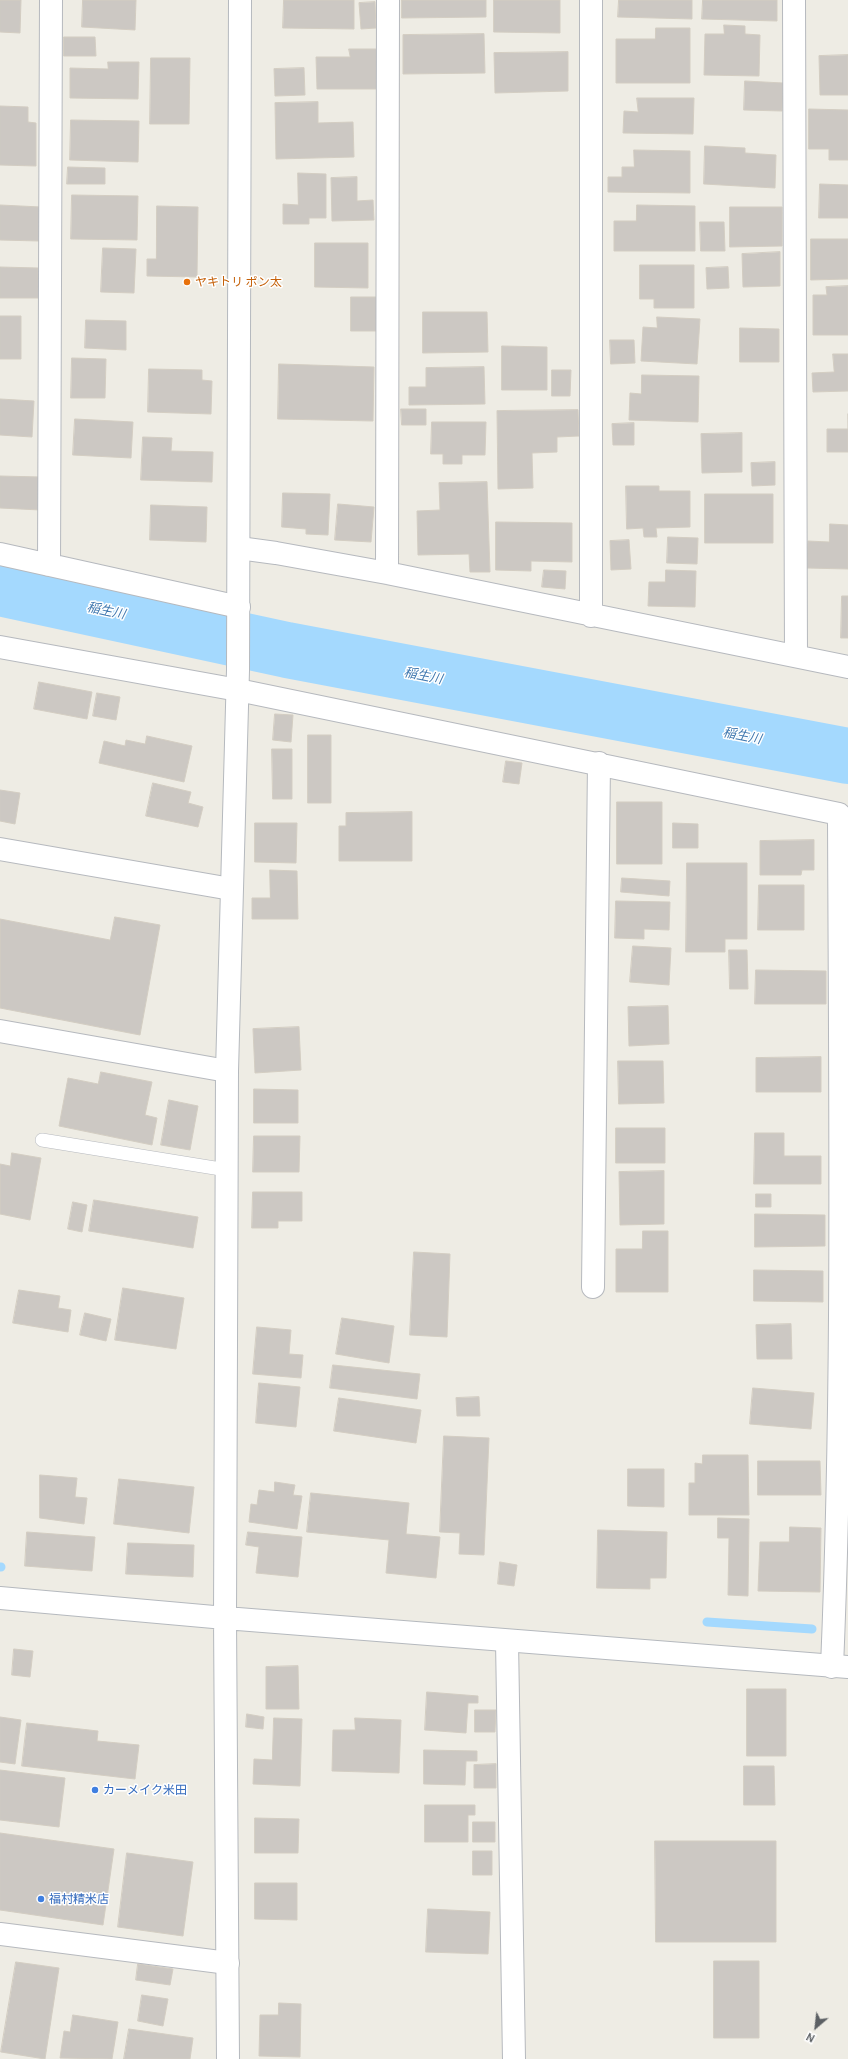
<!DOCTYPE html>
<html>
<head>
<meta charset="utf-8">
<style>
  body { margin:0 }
  #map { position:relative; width:848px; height:2059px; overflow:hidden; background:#eeece4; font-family:Cabin,sans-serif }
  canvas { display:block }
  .north { position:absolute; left:796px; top:2007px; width:40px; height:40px; -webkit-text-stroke:3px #fff; paint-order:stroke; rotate:208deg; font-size:11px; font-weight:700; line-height:16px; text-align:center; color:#5c6064 }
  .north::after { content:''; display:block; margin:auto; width:14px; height:18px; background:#5c6064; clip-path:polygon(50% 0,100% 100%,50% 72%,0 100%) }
</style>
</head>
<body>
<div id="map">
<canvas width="848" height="2059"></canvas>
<div class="north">N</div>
</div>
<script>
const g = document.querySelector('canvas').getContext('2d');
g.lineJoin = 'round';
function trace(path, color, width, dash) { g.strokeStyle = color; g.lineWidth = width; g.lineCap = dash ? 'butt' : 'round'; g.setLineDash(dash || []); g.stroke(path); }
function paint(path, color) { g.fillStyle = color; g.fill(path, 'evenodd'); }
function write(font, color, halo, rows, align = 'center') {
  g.font = font + ' Cabin,"Noto Sans JP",sans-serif'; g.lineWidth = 3; g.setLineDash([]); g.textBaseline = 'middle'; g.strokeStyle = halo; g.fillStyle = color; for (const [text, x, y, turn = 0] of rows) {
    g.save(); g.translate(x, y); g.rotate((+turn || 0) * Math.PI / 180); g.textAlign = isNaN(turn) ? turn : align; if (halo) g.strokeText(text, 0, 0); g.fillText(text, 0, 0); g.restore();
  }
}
const stream = new Path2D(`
  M0,1567H1
  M707,1622L812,1629`);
const river = new Path2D(`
  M0,588L287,650L848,756`);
const building = new Path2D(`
  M0,0H21L20,33L0,32Z
  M83,0H136L135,30L82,27Z
  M284,0H354V29L283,28Z
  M402,0H486V17L402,18Z
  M494,0H560V33L494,32Z
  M619,0H692V19L618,17Z
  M703,0H777V21L702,19Z
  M375,2L376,28L361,29L359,3Z
  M724,25L745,26V34L760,35L759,76L704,75L705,34H724Z
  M656,28H690V83H616V39H655Z
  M484,34L485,73L403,74V35Z
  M64,37H95L96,56H64Z
  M349,49H378V89H317L316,57H350Z
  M568,52V91L495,93L494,53Z
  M848,55V95H820L819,56Z
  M151,58H190L189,124H150Z
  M108,62H139L138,99L70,98V68L108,69Z
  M304,68L305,95L275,96L274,69Z
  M745,81L783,83L782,111L744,110Z
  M637,98H694L693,134L623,133L624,111L638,112Z
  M318,102V123L353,122L354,157L276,159L275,103Z
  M0,106L28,107V122L36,123V166L0,165Z
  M809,109L848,110V160H829V149H809Z
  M71,120L139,121L138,162L70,160Z
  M705,146L745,148V153L776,155L775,188L704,184Z
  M634,150L690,151V193L608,192V177H622V167H634Z
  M68,167L105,168V184H67Z
  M298,173L326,174V218H309V224H283V204L298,205Z
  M357,177V201L373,200L374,220L332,221L331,178Z
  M820,184L848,185V218H819Z
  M72,195L138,196L137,240L71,239Z
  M0,205L41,207L39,241L0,240Z
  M637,205L695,206V251H614V221H636Z
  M157,206L198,207L197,277L147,276V259H156Z
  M730,207H782V246L730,247Z
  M700,222H724L725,251H701Z
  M811,239H848V279L811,280Z
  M315,243H368V288L315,287Z
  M103,248L136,249L134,293L101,292Z
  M780,252V286L743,287L742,254Z
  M640,265H694V308H654V299H640Z
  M0,267L38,268L39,298H0Z
  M728,267L729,288L707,289L706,268Z
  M848,286V335H813V295H827L826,287Z
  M351,297H377V331H351Z
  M423,312H487L488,352L423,353Z
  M0,316H21V359H0Z
  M657,317L700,319L697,364L641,361L643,327L657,328Z
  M86,320L126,321V350L85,348Z
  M740,328L779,329V362H740Z
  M610,340H634L635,363L611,364Z
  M502,346L547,347V390H502Z
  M833,354H848V391L813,392L812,373L834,372Z
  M72,358L106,359L105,398H71Z
  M279,364L374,367L373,421L278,419Z
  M484,367L485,404L409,405V387H426V368Z
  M149,369L202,370V380L212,381L211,414L148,412Z
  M552,370H571L570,396H552Z
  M642,375L699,376L698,422L629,420L630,393L641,394Z
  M0,399L34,401L32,437L0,435Z
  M401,409H426V425H402Z
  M578,410L579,436L557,437V452L532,453L533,488L498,489L497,411Z
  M848,414V452H827V429H848Z
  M75,419L133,422L131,458L73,455Z
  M432,422H486L485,455H462V464H443V454H431Z
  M634,423V445H613L612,424Z
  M742,433V472L702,473L701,434Z
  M143,437L172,438L171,451L213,452L212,482L141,480Z
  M775,462V485L752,486L751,463Z
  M0,476L41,477L40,510L0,508Z
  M487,482L490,572H470L469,554L418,555L417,511L440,510L439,483Z
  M626,486H659V491H690V527L656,528L657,537H644L643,528L627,529Z
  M283,493L330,494L328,535L306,534V529L282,527Z
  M705,494H773V543H705Z
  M338,504L374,507L371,542L335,540Z
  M151,505L207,507L206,542L150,540Z
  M496,522L572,523V562L531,561V571L496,570Z
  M830,524L848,525V569L807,568L808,541L829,542Z
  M668,537L698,538L697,564L667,563Z
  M629,540L631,569L611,570L610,541Z
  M544,570L566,571L565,589L542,587Z
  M666,570L696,571L695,607L648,606L649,582H665Z
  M842,596H848V638H841Z
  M39,682L92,692L87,719L34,709Z
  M97,693L120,697L116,720L93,716Z
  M275,714L293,715L291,742L273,740Z
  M308,735H331V803H308Z
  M147,736L192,746L184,782L99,763L104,741L125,746L126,740L145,744Z
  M272,749H292V799H273Z
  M506,761L522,763L519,784L503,782Z
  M153,783L191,792L188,803L203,807L198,827L146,816Z
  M0,790L20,793L15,824L0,821Z
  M617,802H662V864H617Z
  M412,812V861H339V826H346V813Z
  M255,823H297L296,863L255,862Z
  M673,823L698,824V848H673Z
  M814,840V870H802L801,875H760V841Z
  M687,863H747V939H725V952H686Z
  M270,870L297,871L298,919H252V898H270Z
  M622,878L670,881L669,896L621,892Z
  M759,885H804V930H758Z
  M616,901L670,902L669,930L644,929V939L615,938Z
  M115,917L160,925L140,1035L0,1008V919L110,940Z
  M633,946L671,948L669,985L630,982Z
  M729,950H747L748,989H730Z
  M756,970L826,971V1004H755Z
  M668,1006L669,1044L629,1046L628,1007Z
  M299,1027L301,1070L255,1073L253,1029Z
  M821,1057V1092H756V1058Z
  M618,1061H663L664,1103L619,1104Z
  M101,1072L152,1082L145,1115L157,1118L152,1145L59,1126L68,1078L98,1084Z
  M254,1089L298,1090V1123H254Z
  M169,1100L198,1106L190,1150L161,1145Z
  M616,1128H665V1163H616Z
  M755,1133H784V1156H821V1184H754Z
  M254,1136H300L299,1172H253Z
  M12,1153L41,1158L30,1220L0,1214V1164L10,1166Z
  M664,1171V1224L620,1225L619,1172Z
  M253,1192H302V1221H278V1228H252Z
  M756,1194H771V1207H756Z
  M94,1200L198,1217L193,1248L89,1231Z
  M73,1202L87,1205L82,1232L68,1229Z
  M755,1214L825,1215V1246L755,1247Z
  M643,1231H668V1292H616V1249H642Z
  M414,1252L450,1254L447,1337L410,1335Z
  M754,1270L823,1271V1302L754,1301Z
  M123,1288L184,1298L176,1349L115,1340Z
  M19,1290L60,1296L58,1308L71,1310L68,1332L13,1323Z
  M85,1313L111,1319L106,1341L80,1335Z
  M342,1318L394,1326L389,1363L336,1354Z
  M791,1324L792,1359H757L756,1325Z
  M257,1327L291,1330L289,1354L303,1355L301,1378L253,1374Z
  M333,1365L420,1374L417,1399L330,1388Z
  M259,1383L300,1387L296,1427L256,1423Z
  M753,1388L814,1393L811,1429L750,1424Z
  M479,1397L480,1416H457L456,1398Z
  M339,1398L421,1410L416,1443L334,1431Z
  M444,1436L489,1438L484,1555L459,1554L460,1533L440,1532Z
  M703,1455H748L749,1515H689V1483H695V1463L702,1464Z
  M758,1461H820L821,1495H758Z
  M628,1469H664V1507L628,1506Z
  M40,1475L77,1478L75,1497L87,1498L84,1524L40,1518Z
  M119,1479L194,1487L189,1533L114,1524Z
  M275,1482L295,1485L293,1495L302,1496L297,1529L249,1522L251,1504L257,1505L259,1490L274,1492Z
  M311,1493L409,1503L406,1534L440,1537L436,1578L386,1573L389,1540L307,1532Z
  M718,1518L749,1519L748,1596L728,1595L729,1538H718Z
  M790,1527L821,1528L820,1592L758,1591L760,1542H789Z
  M598,1530L667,1532L666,1578H650V1589L597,1588Z
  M27,1532L95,1537L92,1571L25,1566Z
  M248,1532L302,1537L298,1577L256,1573L259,1547L246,1545Z
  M128,1543L194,1545L193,1577L126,1574Z
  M500,1562L517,1565L514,1586L498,1584Z
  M14,1649L33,1651L30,1677L12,1675Z
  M298,1666L299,1709H266V1667Z
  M747,1689H786V1756H747Z
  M427,1692L478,1696V1703H468L466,1733L425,1730Z
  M475,1710H496L495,1732H475Z
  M247,1714L264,1717L263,1729L246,1727Z
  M0,1717L21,1720L15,1764L0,1762Z
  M274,1718L302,1719L300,1786L253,1784L254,1759L272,1760Z
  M355,1718L401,1720L399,1773L332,1771L333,1730H355Z
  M27,1723L98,1731L97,1741L139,1745L135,1779L22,1766Z
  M424,1750L477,1751V1761H466L465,1785L424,1784Z
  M496,1764V1788H474V1765Z
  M744,1766H774L775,1805H744Z
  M0,1770L65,1778L59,1827L0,1820Z
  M425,1805H475V1815H468V1842H425Z
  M255,1818L299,1819L298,1853H255Z
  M473,1822H495V1842H473Z
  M0,1833L114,1849L103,1925L0,1910Z
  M655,1841H776V1942H656Z
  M473,1851H492V1875H473Z
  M127,1853L193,1862L183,1936L118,1927Z
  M255,1883H297V1920L255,1919Z
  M428,1909L490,1912L488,1954L426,1952Z
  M714,1961H759V2038H714Z
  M16,1962L59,1968L45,2059L1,2052Z
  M138,1964L173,1969L170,1985L136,1980Z
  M142,1995L168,1999L163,2026L138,2021Z
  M279,2003L301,2004L300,2057L259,2056L260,2015H278Z
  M73,2015L118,2022L112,2059L60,2058L64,2031L70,2032Z
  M129,2029L193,2038L190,2059H124Z`);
const lane = new Path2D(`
  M42,1140L227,1170`);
const street = new Path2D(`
  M591,0V616
  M794,0L796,656
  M239,548L276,553L387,573L848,667
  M0,554L239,607
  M49,565L51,0
  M387,573L388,0
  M0,647L238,690L839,814C840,1098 844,1383 832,1667
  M0,849L231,889
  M0,1031L227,1071
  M593,1287L599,763
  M507,1641L514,2059
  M0,1934L228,1963`);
const secondary = new Path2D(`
  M0,1598L225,1618L848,1667
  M228,2059L225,1618L227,1071L238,670L240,0`);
const markers = [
  [187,282,4,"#e8710a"],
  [95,1790,4,"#3f7fe0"],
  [41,1899,4,"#3f7fe0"]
];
const foodNames = [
  ["ヤキトリ ポン太",195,282]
];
const shopNames = [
  ["カーメイク米田",103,1790],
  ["福村精米店",49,1899]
];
const waterNames = [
  ["稲生川",106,611,12],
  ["稲生川",423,676,11],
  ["稲生川",742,736,11]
];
trace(stream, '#a4d9fe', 9);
trace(river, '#a4d9fe', 56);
paint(building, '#ccc8c3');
trace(building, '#d3cdc2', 1);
trace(lane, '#b6b9be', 14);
trace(street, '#b6b9be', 24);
trace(secondary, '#b5b9be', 24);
trace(lane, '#fff', 13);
trace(street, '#fff', 22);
trace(secondary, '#fff', 22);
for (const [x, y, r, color] of markers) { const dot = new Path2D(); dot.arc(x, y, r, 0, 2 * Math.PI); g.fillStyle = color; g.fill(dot); trace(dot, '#fff', 1.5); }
write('12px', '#c56008', '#fff', foodNames, 'left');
write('12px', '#366cbe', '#fff', shopNames, 'left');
write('italic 13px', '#4179b0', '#fff', waterNames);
</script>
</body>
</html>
